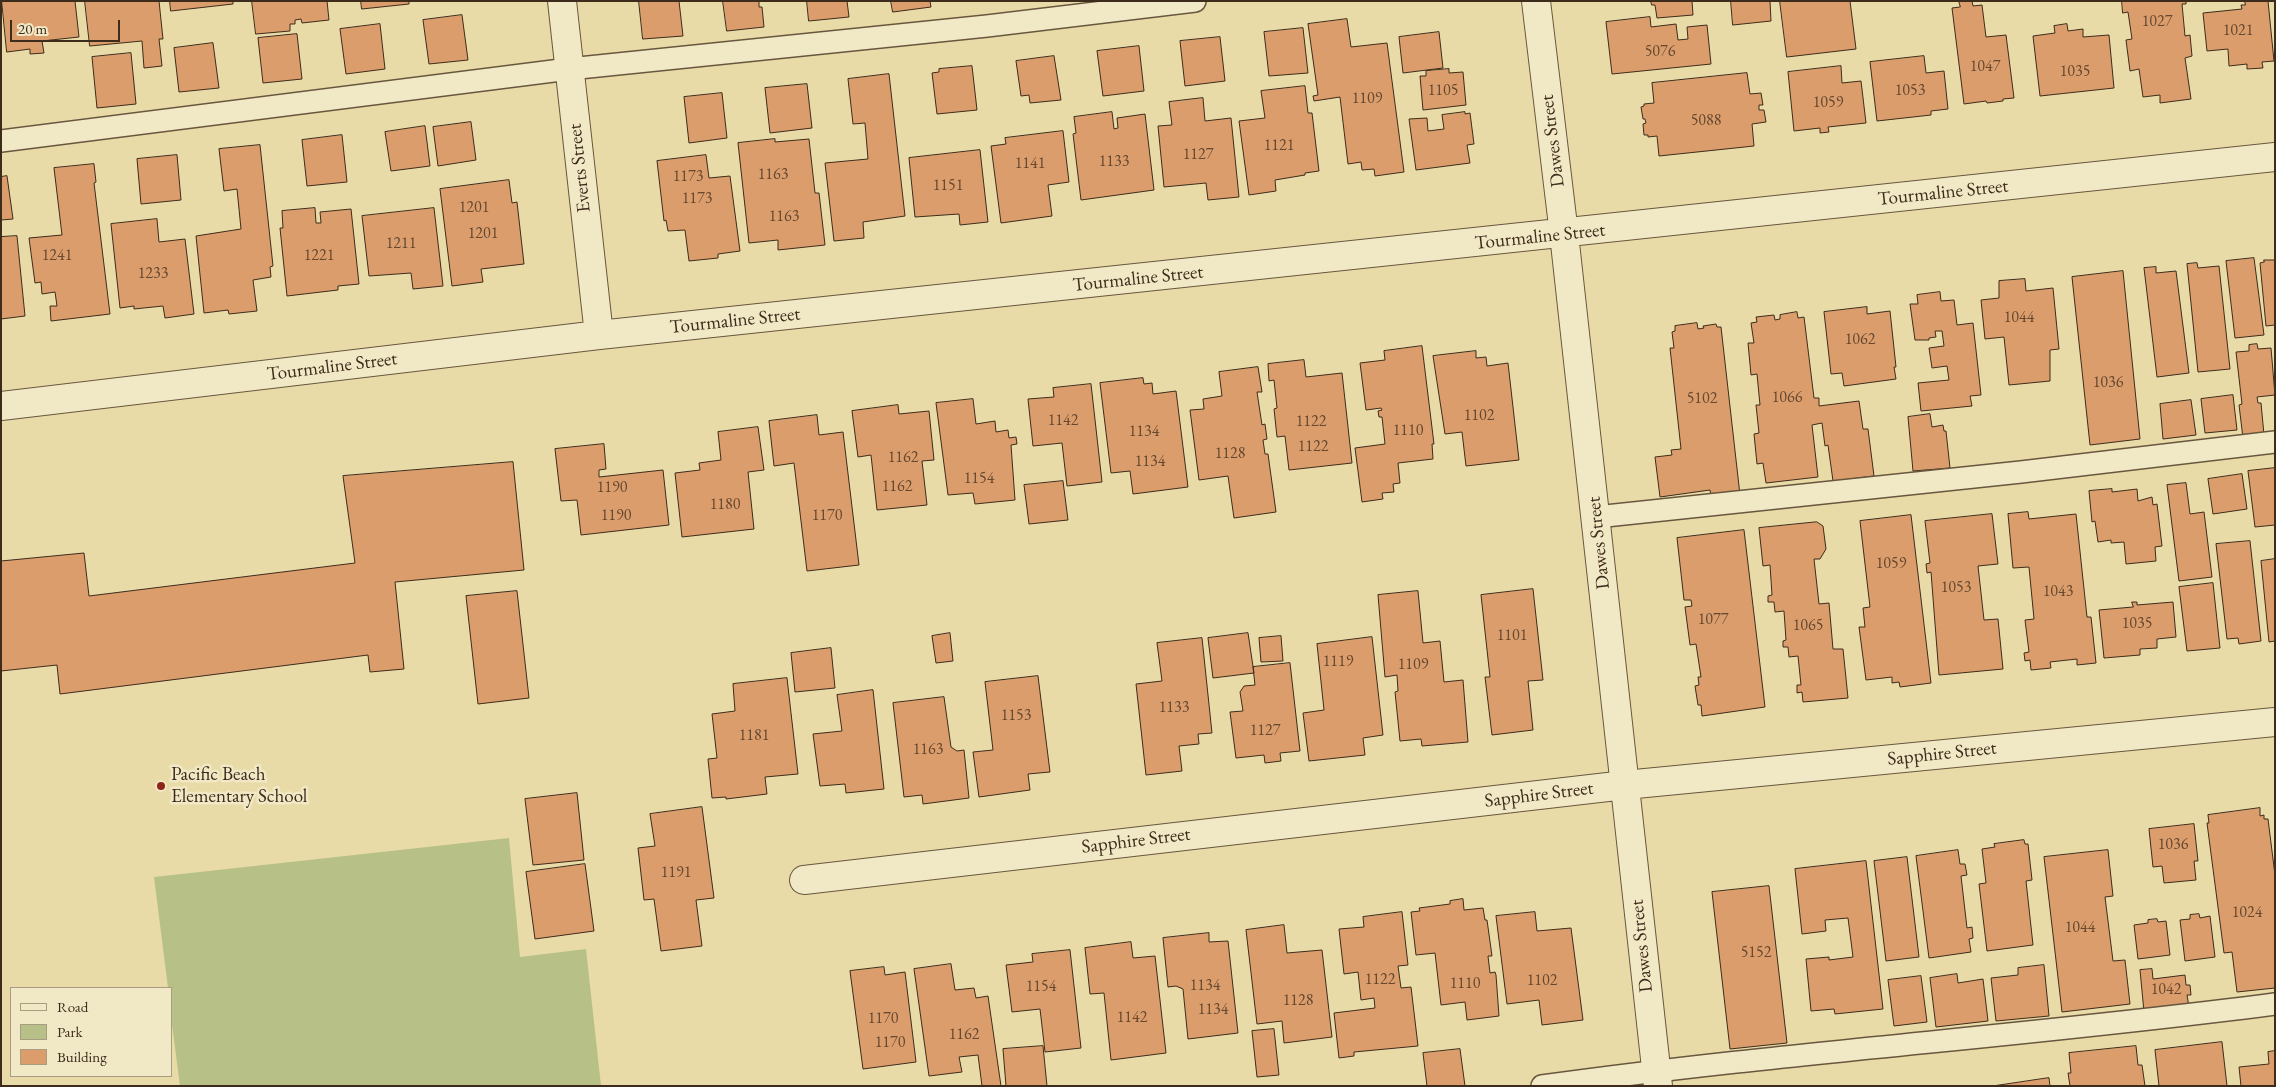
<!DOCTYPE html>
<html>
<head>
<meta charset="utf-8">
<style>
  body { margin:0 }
  #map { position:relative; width:2276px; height:1087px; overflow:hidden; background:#e9dba7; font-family:"EB Garamond",serif }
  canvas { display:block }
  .frame { position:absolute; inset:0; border:2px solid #3d2b1b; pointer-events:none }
  .legend { position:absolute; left:10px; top:987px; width:162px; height:90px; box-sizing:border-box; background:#f1e8c6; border:1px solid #a99c82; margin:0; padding:6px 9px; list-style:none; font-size:15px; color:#3d2b1b }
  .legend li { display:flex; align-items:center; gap:10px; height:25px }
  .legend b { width:25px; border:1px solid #a99c82 }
  .scale { position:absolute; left:10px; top:20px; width:110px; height:22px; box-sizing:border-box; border:2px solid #3d2b1b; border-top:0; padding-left:6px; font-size:15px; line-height:18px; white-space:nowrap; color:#3d2b1b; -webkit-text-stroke:4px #f1e8c6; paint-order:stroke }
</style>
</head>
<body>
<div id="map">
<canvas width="2276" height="1087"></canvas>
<div class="frame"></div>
<ul class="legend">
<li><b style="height:6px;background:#f1e8c6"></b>Road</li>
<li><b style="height:14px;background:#b7c087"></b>Park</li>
<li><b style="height:14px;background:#dc9d6c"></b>Building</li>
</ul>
<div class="scale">20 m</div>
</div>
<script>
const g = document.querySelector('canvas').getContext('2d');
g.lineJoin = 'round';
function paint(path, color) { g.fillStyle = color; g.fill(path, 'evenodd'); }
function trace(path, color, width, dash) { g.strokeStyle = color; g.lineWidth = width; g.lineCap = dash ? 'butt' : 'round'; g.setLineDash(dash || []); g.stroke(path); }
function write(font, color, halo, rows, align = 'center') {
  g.font = font + ' "EB Garamond",serif'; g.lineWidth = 5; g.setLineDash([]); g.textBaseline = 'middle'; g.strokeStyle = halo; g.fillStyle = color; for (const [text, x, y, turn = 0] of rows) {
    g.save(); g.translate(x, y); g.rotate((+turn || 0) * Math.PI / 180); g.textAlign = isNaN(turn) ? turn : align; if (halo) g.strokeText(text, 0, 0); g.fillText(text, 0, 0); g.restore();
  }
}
const green = new Path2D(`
  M509,838L520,957L586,949L601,1086H180L171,1017V988H168L154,877Z`);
const building = new Path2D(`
  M2,1H75L79,37L42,41L44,53L30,54V49L7,52Z
  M85,1H159L163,39H159L162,66L144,68L142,41L90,46Z
  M170,1H233V4L171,11Z
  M252,1H327L329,20L302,23L301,19L295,20V24H290V31L256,34Z
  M361,1H409V4L362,9Z
  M639,1H679L683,36L643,39Z
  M723,1H759V7H762L764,27L727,31Z
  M807,1H847L849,17L809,21Z
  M891,1H930L931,7L893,12Z
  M1651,1H1692L1693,15L1657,18L1655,5H1652Z
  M1731,1H1770L1771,21L1733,25Z
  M1780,1H1850L1856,49L1787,57Z
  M1959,1H1972L1973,6L1982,5L1986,37L2006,35L2014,98L2003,99V101L1987,103L1986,101L1964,104L1952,8L1960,7Z
  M2122,1H2186V4H2182L2185,36L2190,35L2192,56L2185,58L2191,99L2160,103V95L2143,97L2139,69L2130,71L2126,40L2132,39L2128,12L2123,13Z
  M2245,1H2268L2274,61L2262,62L2263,68L2247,69V64L2229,66L2228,49L2207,51L2203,13L2242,9L2241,5H2245Z
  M462,15L468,60L429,64L423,20Z
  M1650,17L1651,27L1676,24L1678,40L1688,39L1687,27L1707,25L1711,64L1612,74L1606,22Z
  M1347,19L1351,47L1387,43L1404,172L1375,176L1374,169L1362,170L1361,162L1348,164L1340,97L1314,101L1313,96L1318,95L1308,24Z
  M380,24L385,69L346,74L340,29Z
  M2067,24L2068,31L2083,29V37L2109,35L2114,88L2040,96L2033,36L2055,33L2054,26Z
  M1303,28L1308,73L1269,76L1264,32Z
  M1439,32L1443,68L1403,73L1399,37Z
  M297,34L302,79L263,83L258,38Z
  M1220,37L1225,81L1185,86L1180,41Z
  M213,43L219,88L179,92L174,48Z
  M1139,46L1144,91L1103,96L1097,51Z
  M131,53L136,104L97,108L92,57Z
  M1054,56L1061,100L1030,103L1029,95L1021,96L1016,61Z
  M1924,56L1926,73L1944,71L1948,109L1931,111V115L1877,121L1870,62Z
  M972,66L977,110L937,114L932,73L939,72V69Z
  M1841,66L1842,83L1861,81L1866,123L1828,127L1829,132L1820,133V128L1794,131L1788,72Z
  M1449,69V73L1463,72L1466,105L1423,110L1420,76H1426V71Z
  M1747,73L1750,94L1761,93L1763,105H1759V110H1764L1766,122L1752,124L1754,146L1659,156L1657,136L1648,137V135H1644L1643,124L1646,123L1645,119H1643L1641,107L1644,106V104L1654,103L1652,83Z
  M889,74L905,216L863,222L864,238L834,241L825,163L868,159L865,123L853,124L848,79Z
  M807,84L812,128L770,133L765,88Z
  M1305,86L1308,113H1312L1319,171L1305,173V175L1275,180L1276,191L1249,195L1239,121L1265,118L1261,91Z
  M722,93L727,138L689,143L684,97Z
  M1203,98L1205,121L1231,118L1239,197L1208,200L1206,183L1164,187L1158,126L1172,125L1169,102Z
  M1112,112L1114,129L1118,128L1117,118L1145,114L1154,190L1081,200L1073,134L1076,133L1074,117Z
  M1465,112V114L1470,113L1474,144L1467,145L1470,163L1416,170L1409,119L1427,118L1428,131L1444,129L1442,115Z
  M471,122L476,160L438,166L433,127Z
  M425,126L430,166L391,171L385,132Z
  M1063,131L1069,182L1048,185L1052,216L1001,223L991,146L1006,144L1005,138Z
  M342,135L347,182L307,186L302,140Z
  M775,139V142L809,139L815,193H819L825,245L778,250V240L749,243L738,143Z
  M260,145L273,266L270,267L271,277L253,280L257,311L229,314L228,310L204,313L196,236L241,229L237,189L224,191L219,149Z
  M980,150L988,222L960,225L959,214L915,217L909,158Z
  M177,155L181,200L141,204L137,159Z
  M706,155L709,178L730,176L740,251L718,254V258L689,261L685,230L668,231L666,220L664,221L657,161Z
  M94,164L96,182L94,183L110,314L51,321L50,306H57L55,292L42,294L41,282L35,283L29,238L62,235L54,168Z
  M7,176L13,219L1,220V177Z
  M509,180L512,203L517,202L524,264L481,269L483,282L452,286L440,189Z
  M315,208L316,223H321L320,212L351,209L359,284L338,286V290L287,296L280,228H283L282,211Z
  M434,208L443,286L413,289L411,273L369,276L362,216Z
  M157,219L159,242L185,239L194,314L165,318L163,306L134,309V306L120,308L111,224Z
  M17,236L25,316L1,319V237Z
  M2254,258L2264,335L2235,338L2226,261Z
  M2264,260H2275V325L2266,326L2260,263L2264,262Z
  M2197,263L2198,268L2219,266L2230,369L2198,372L2187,264Z
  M2156,267V273L2176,271L2189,373L2157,377L2144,268Z
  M2123,271L2140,439L2090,445L2072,277Z
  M2025,279L2026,291L2053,288L2059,349L2050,350V381L2009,385L2004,337L1985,339L1981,300L1999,298V281Z
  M1940,292L1941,301L1954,300L1957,325L1973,323L1981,395L1970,396L1972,406L1921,411L1918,383L1949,380L1947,366L1932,368L1929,348L1944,346L1942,331H1935L1936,337L1929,338V340H1915L1910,304H1918L1917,295Z
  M1867,307V314L1890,311L1896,367H1894L1896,379L1844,386L1842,373L1831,374L1824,312Z
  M1797,312L1798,318L1804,317L1814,398H1819V406L1859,401L1863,429H1868L1874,476L1833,481L1828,445L1825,446L1822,423L1812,425L1818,477L1766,483L1763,463L1757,464L1754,434L1759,433L1756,405H1760L1757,374L1751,375L1748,343H1754L1751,323L1757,322L1756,317L1774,315L1775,320L1780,319V315Z
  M1697,323L1698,329L1704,328L1703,326L1716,324L1717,327H1721L1740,495L1711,498L1710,490L1660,497L1655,457L1672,455L1671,450L1681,449L1670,348H1674L1672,332L1675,331V326Z
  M2257,344L2258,349L2271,348L2275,395L2257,397L2258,403H2261L2264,435L2243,438L2239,405L2242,404L2236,352L2249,351V345Z
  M1422,346L1434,444H1432L1433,459L1398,463L1400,483L1393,484L1394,492L1382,493L1383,499L1362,502L1355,448L1385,444L1382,417H1379L1378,411L1382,410L1381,408L1366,410L1360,363L1385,360L1384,351Z
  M1476,351V358L1486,357L1487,366L1508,363L1519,460L1466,466L1462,432L1445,434L1433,356Z
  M1304,360L1306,377L1342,373L1352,463L1289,470L1285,436L1277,437L1274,409L1277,408L1274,380L1269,381L1268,364Z
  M1258,367L1262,392H1257L1262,425L1265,424L1267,439L1263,440L1265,454H1268L1276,512L1234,518L1228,476L1199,480L1190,410L1204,409L1203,399L1222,396L1219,372Z
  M1143,378L1144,384L1152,383L1153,394L1176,391L1188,487L1133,494L1130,471L1111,473L1100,383Z
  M1091,384L1102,482L1067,486L1062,443L1033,446L1028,399L1054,397L1053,388Z
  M2233,395L2237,430L2205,433L2201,399Z
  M973,399L976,424L995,421L996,432L1008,430L1009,438L1016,437L1017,444L1011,445L1015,500L975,504L973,493L948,495L936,403Z
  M2191,400L2196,435L2163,439L2160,404Z
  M898,405L899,414L929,411L934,460L922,461L927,505L877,510L871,455L858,457L852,411Z
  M1930,414L1932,427L1943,425L1944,431H1946L1950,468L1913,471L1908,417Z
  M817,415L819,435L843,432L859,565L807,571L794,463L774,466L769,421Z
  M758,427L764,470L748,472L754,529L682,537L675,473L700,470L699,463L721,460L718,432Z
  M604,444L606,469L599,470V477L663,470L669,525L581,535L577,500L561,501L555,449Z
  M513,462L524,570L395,582L404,669L370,672L368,655L60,694L57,665L1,671V561L84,553L89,596L355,563L343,476Z
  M2275,468V525L2255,527L2248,471Z
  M2242,474L2247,509L2213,514L2208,479Z
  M1063,481L1068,520L1029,524L1024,485Z
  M2186,483L2190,514L2204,512L2212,577L2179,581L2167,485Z
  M2112,489V492L2137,489L2138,501L2152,497L2153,505L2157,504L2162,546L2155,547L2156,561L2126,564L2124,542L2111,543V540L2098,542L2095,521L2092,522L2089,491Z
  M2028,512L2029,519L2076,514L2087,617H2091L2096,663L2077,665V659L2050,662L2051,668L2031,670L2030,660L2025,661L2024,653L2029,652L2025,620L2034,619L2029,567L2013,568L2008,514Z
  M1992,514L1998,564L1978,566L1984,620L1998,619L2003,669L1939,675L1931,572L1927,573L1926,564L1930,563L1925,521Z
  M1911,515L1931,683L1900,687L1899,682L1892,683V677L1866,680L1859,627H1865L1863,608L1870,607L1860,521Z
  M1817,522L1823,526L1826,549L1820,559H1814L1819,604L1829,603L1833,649H1843L1848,698L1803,702L1802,692L1797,693V685H1801L1798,656L1789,657L1788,647H1783V641L1786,640L1784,611L1775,612L1774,602H1768V596L1772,595L1770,565L1763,566L1759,528Z
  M1744,530L1765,707L1702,716L1701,705H1698L1695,686L1699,685L1698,677H1701L1696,644L1690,645L1685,607L1692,606L1691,600H1684L1677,538Z
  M2250,541L2261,641L2239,644L2238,638L2227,639L2216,544Z
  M2275,559V641L2269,642L2261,561Z
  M2213,583L2220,648L2187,651L2179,587Z
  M1533,589L1543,680L1528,681L1533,730L1492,735L1485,677H1490L1481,595Z
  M517,591L529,698L478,704L466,596Z
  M1418,591L1423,643L1440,641L1444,682L1463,680L1468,742L1422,746L1421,739L1400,741L1395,692L1398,691L1397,675L1385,677L1378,595Z
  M2132,602H2137V605L2173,602L2176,637L2157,639V648L2140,649V655L2104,658L2099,610L2133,607Z
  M950,633L953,661L936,663L932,636Z
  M1248,633L1254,673L1213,678L1208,638Z
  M1281,636L1283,661L1261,662L1259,638Z
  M1372,637L1383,735L1363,738L1365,755L1309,761L1303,713L1324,710L1317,644Z
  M1202,638L1212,733L1198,734L1199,744L1179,746L1182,771L1146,775L1136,684L1162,681L1157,643Z
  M831,648L835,688L795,692L791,653Z
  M1290,663L1300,751L1280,753L1281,761L1265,763L1264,755L1236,758L1230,712L1243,711L1240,692L1244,686L1255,685L1253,667Z
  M1038,676L1050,772L1028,774L1030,790L979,797L973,752L993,750L985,682Z
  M787,678L798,774L765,777L767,794L726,799V797L712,798L708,759L717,758L712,714L735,711L733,684Z
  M873,690L884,789L846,793L845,784L820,786L813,734L842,731L837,695Z
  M944,697L951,747L957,751L964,750L969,798L923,804L922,795L904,797L893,703Z
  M577,793L584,860L533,865L525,799Z
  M702,807L714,898L696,900L702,946L661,951L654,899L644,900L638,848L655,846L650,814Z
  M2260,808V816L2264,815V819H2268L2275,875V988L2237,992L2232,952L2224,953L2207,823H2209L2208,815Z
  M2194,824L2198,861H2194L2196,880L2164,883L2162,866L2153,867L2149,829Z
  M2024,840L2025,844H2028L2032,880L2026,881L2033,945L1987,951L1979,884L1986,883L1982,849L1995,847L1994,844Z
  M1958,850L1960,864H1965L1967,875L1961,876L1967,928L1972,927L1973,938L1969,939L1971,952L1929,958L1916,856Z
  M2108,850L2113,896L2105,897L2113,961L2125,960L2130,1004L2062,1012L2044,857Z
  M1907,857L1919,957L1886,961L1874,861Z
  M1866,861L1883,1009L1835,1014L1834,1009L1811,1011L1806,959L1829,957V960L1853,957L1848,918L1825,920L1826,931L1802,934L1795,869Z
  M585,864L594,931L535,939L526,872Z
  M1769,886L1787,1043L1730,1049L1712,892Z
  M1463,899L1464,910L1483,908L1485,920H1487L1492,956H1488L1490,973L1495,972L1496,975L1499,1016L1467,1020L1465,1002L1441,1005L1435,953L1416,955L1411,912L1420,911L1419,908L1450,904V901Z
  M1402,912L1408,965L1398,966L1401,988L1411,987L1418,1046L1354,1052V1056L1339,1058L1334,1013L1375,1008L1374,998L1361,1000L1358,972L1344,974L1339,929L1364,927L1363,917Z
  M1535,912L1537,931L1571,928L1583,1020L1542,1025L1539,1000L1507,1004L1496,916Z
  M2199,914L2200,918L2210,916L2215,957L2185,961L2180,920L2190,919V915Z
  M2157,919L2158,922L2166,921L2170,955L2138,959L2134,925L2148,923V920Z
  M1284,925L1287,953L1322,950L1332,1037L1284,1043L1282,1021L1257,1024L1246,930Z
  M1209,933V942L1228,941L1238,1033L1188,1039L1183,989L1176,986L1168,987L1163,938Z
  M1131,942L1133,958L1155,956L1166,1053L1111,1060L1104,993L1090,994L1085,948Z
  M1070,950L1081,1048L1045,1052L1040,1009L1012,1012L1006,965L1033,962L1032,954Z
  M951,964L955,990L974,988L976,998L988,996L1001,1086H982L978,1055L959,1057L962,1072L929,1076L914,969Z
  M2044,965L2049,1016L1996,1021L1991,978L2018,975V968Z
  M884,967L885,975L905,972L916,1062L863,1069L850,971Z
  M2152,969L2153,979L2185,975L2186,985H2190L2191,995H2187L2189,1007L2144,1012L2140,970Z
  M1957,974L1958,983L1983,979L1988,1021L1936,1027L1930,978Z
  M1921,976L1927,1022L1894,1026L1888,980Z
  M1274,1029L1279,1075L1257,1077L1252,1031Z
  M2222,1042L2227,1086H2159L2155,1050Z
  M1043,1046L1047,1086H1006L1003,1049Z
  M2136,1046L2138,1065H2142L2145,1086H2070L2068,1073H2071L2069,1053Z
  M1460,1049L1465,1086H1427L1423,1053Z
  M2275,1051V1086H2241L2239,1067L2269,1064L2268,1052Z
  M2049,1078L2050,1086H1993Z`);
const lane = new Path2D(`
  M1,141L569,69L987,26L1195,1
  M1596,517L2021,472L2275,442
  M1542,1086C1786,1052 2031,1036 2275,1004`);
const street = new Path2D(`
  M562,1L599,335
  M1536,1L1564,234L1658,1086
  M1,406L599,335L2275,157
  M804,880L1625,785L2275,722`);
const markers = [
  [161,786,5,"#8f2418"]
];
const numberNames = [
  ["1027",2157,22],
  ["1021",2238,31],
  ["5076",1660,52],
  ["1047",1985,67],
  ["1035",2075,72],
  ["1105",1443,91],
  ["1053",1910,91],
  ["1109",1367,99],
  ["1059",1828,103],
  ["5088",1706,121],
  ["1121",1279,146],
  ["1127",1198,155],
  ["1133",1114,162],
  ["1141",1030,164],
  ["1163",773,175],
  ["1173",688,177],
  ["1151",948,186],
  ["1173",697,199],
  ["1201",474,208],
  ["1163",784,217],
  ["1201",483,234],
  ["1211",401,244],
  ["1241",57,256],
  ["1221",319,256],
  ["1233",153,274],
  ["1044",2019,318],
  ["1062",1860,340],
  ["1036",2108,383],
  ["1066",1787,398],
  ["5102",1702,399],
  ["1102",1479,416],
  ["1142",1063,421],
  ["1122",1311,422],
  ["1110",1408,431],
  ["1134",1144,432],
  ["1122",1313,447],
  ["1128",1230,454],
  ["1162",903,458],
  ["1134",1150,462],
  ["1154",979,479],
  ["1162",897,487],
  ["1190",612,488],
  ["1180",725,505],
  ["1190",616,516],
  ["1170",827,516],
  ["1059",1891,564],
  ["1053",1956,588],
  ["1043",2058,592],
  ["1077",1713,620],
  ["1035",2137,624],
  ["1065",1808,626],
  ["1101",1512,636],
  ["1119",1338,662],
  ["1109",1413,665],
  ["1133",1174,708],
  ["1153",1016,716],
  ["1127",1265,731],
  ["1181",754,736],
  ["1163",928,750],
  ["1036",2173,845],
  ["1191",676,873],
  ["1024",2247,913],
  ["1044",2080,928],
  ["5152",1756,953],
  ["1122",1380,980],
  ["1102",1542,981],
  ["1110",1465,984],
  ["1134",1205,986],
  ["1154",1041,987],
  ["1042",2166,990],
  ["1128",1298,1001],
  ["1134",1213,1010],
  ["1142",1132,1018],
  ["1170",883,1019],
  ["1162",964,1035],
  ["1170",890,1043]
];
const streetNames = [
  ["Dawes Street",1553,141,-97],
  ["Everts Street",580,168,-96],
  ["Tourmaline Street",1943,193,-6],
  ["Tourmaline Street",1540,237,-6],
  ["Tourmaline Street",1138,279,-6],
  ["Tourmaline Street",735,321,-6],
  ["Tourmaline Street",332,367,-7],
  ["Dawes Street",1599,543,-96],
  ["Sapphire Street",1942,754,-6],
  ["Sapphire Street",1539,795,-7],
  ["Sapphire Street",1136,841,-7],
  ["Dawes Street",1642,946,-96]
];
const poiNames = [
  ["Pacific Beach",171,775],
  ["Elementary School",171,797]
];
paint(green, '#b7c087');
paint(building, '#dc9d6c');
trace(building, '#3d2b1b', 1);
trace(lane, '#68573e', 24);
trace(street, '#68573e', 30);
trace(lane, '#f1e8c6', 21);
trace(street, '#f1e8c6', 28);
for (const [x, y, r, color] of markers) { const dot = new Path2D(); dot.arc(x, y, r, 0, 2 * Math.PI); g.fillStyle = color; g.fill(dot); trace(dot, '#f1e8c6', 2); }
write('16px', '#65482f', null, numberNames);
write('19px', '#3d2b1b', '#f1e8c6', streetNames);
write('19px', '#3d2b1b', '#f1e8c6', poiNames, 'left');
</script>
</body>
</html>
